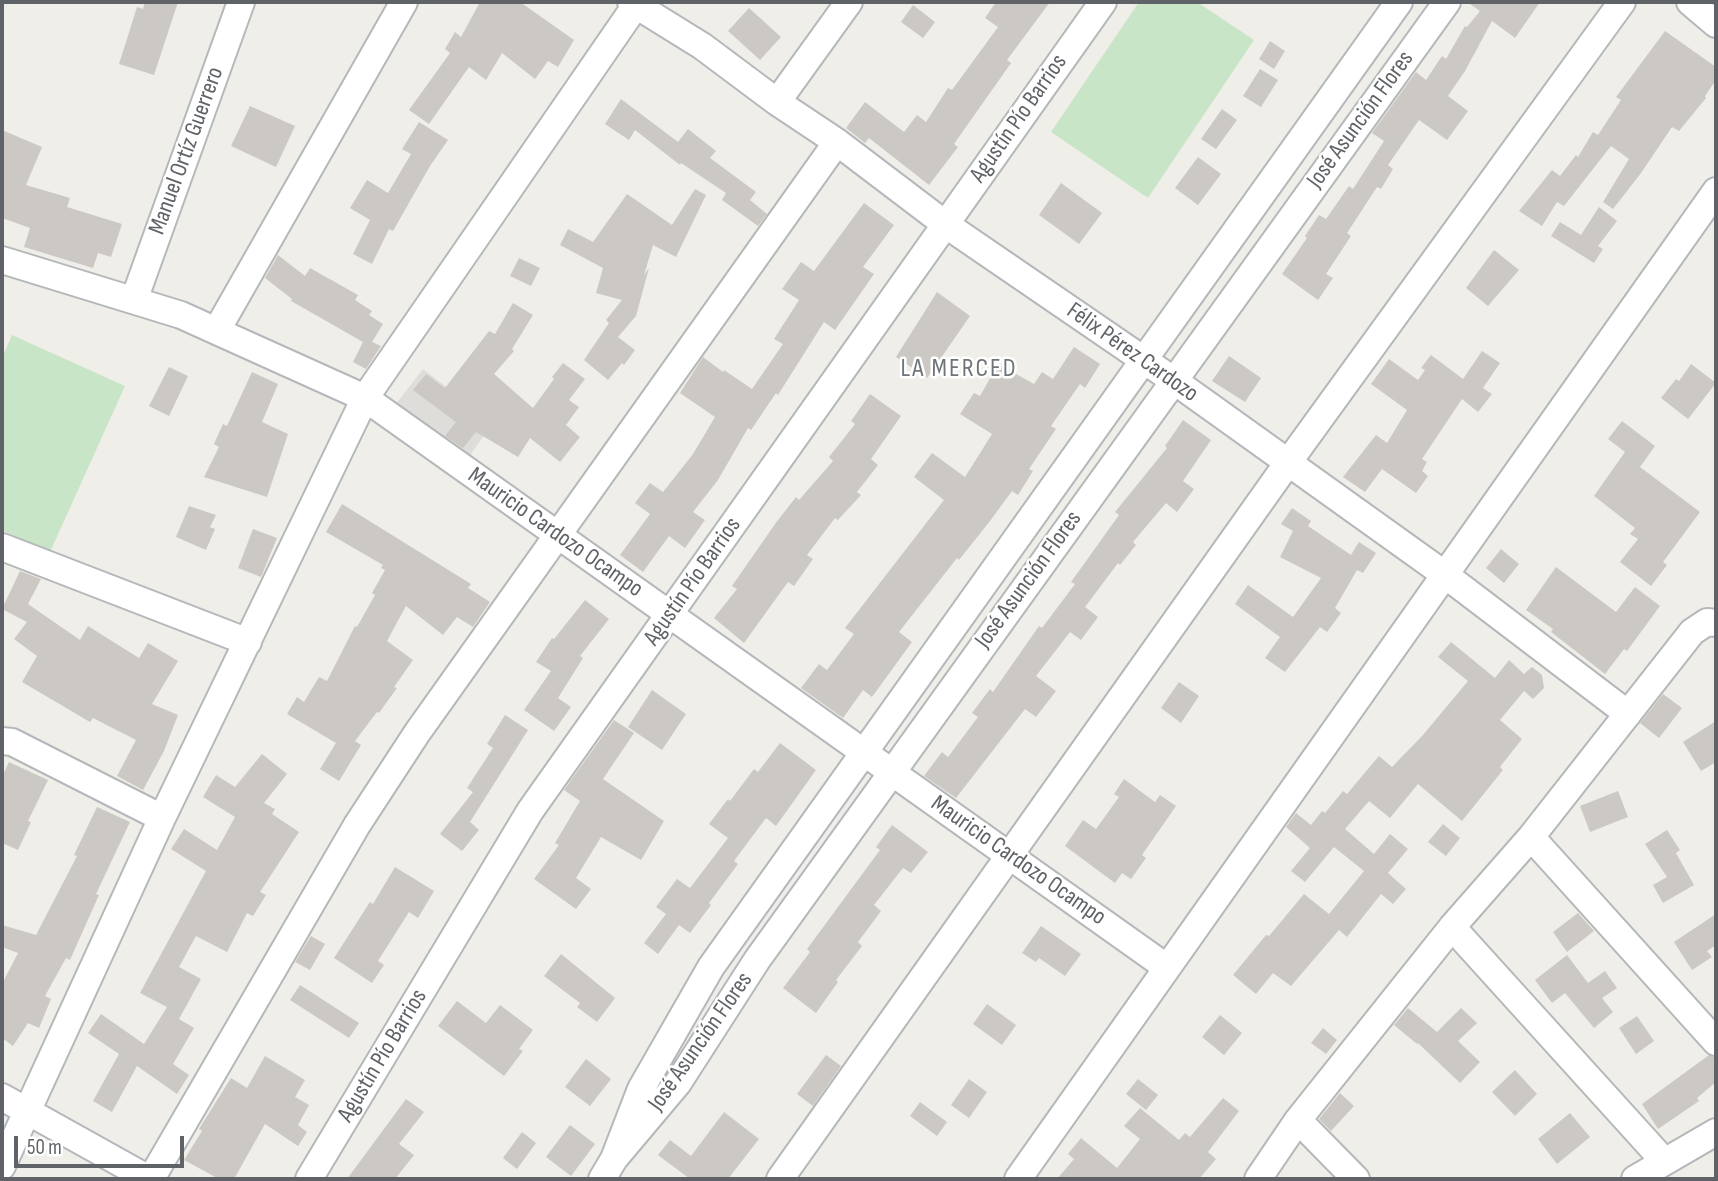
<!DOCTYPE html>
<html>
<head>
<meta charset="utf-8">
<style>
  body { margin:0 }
  #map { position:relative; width:1718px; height:1181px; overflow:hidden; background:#f0eee8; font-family:"Sofia Sans Condensed",sans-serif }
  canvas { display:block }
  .frame { position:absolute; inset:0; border:4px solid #5f6367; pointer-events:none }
  .scale { position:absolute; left:14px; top:1136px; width:170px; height:32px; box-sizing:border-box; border:4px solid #5f6367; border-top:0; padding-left:9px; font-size:21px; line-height:24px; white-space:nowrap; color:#5f6367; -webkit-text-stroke:5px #fff; paint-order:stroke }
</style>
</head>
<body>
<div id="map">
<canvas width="1718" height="1181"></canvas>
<div class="frame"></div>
<div class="scale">50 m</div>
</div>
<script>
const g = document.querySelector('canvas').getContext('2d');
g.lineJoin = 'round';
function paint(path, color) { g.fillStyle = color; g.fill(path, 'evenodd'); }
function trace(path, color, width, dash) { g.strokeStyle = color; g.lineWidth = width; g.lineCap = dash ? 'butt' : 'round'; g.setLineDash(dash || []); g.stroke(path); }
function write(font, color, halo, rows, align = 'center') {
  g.font = font + ' "Sofia Sans Condensed",sans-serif'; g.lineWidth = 5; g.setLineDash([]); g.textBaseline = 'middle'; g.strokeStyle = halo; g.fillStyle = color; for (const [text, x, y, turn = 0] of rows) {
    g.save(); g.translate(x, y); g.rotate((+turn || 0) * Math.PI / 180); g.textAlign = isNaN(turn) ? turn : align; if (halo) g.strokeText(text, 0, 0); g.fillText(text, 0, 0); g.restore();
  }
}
const industrial = new Path2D(`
  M423,369L493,423L463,465L392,409Z`);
const green = new Path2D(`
  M1139,2H1197L1254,40L1148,198L1051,132Z
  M12,335L125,386L50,552L2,530V358Z`);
const building = new Path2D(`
  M145,2H178L154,75L119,64L137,7L143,9Z
  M480,2H520L574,40L558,67L548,61L535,79L502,53L486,80L469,67L429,124L409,110L450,53L445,49L455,32L461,37Z
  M996,2H1050L1007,60L1011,63L954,144L958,147L929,185L869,138L865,143L846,128L865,102L904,132L917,115L926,122L948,88L952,90L998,27L985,18Z
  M1467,2H1540L1515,38L1492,21L1465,71L1448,96L1468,111L1447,140L1419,120L1388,165L1393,169L1381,189L1377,187L1347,233L1351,236L1326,274L1333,278L1318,300L1282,274L1307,238L1305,236L1319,215L1326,219L1349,186L1353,189L1384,141L1372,133L1416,72L1426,80L1442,56L1446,59L1465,26L1467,27L1480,11Z
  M913,5L935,22L923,38L901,22Z
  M749,8L781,37L760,60L728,31Z
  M1665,31L1716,67V80L1705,96L1706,98L1679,131L1672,127L1641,173L1613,209L1603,202L1629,159L1611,146L1564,206L1557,202L1542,226L1519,211L1552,170L1560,176L1576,155L1578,157L1593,132L1598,135L1621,100L1616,97Z
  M1270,41L1285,51L1274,69L1259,59Z
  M1260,69L1278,80L1261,107L1243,96Z
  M621,99L678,142L688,129L716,151L710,158L756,192L750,200L767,214L758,226L722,200L726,193L681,163L680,165L635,130L629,140L605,124Z
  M250,106L295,126L276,167L231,146Z
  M1222,109L1237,120L1216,149L1201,139Z
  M419,122L448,140L430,166L393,231L389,229L372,264L353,254L370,220L350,208L367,180L388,193L411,154L402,149Z
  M2,130L42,147L26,185L70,198L67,207L122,224L111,257L98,253L93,268L24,247L30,228L2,218Z
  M1198,157L1221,174L1198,205L1175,188Z
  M1061,183L1102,213L1079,244L1039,215Z
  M695,189L706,195L676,257L653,245L644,275L649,268L636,316L618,337L635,350L624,365L622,363L608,380L584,360L609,323L606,320L622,300L596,293L603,268L560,245L568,229L593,242L627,194L672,225Z
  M864,203L894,225L863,267L874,274L835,330L824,322L778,395L776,393L751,430L748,428L718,480L693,512L705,520L685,548L669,536L643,572L620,555L650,514L635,503L650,483L663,492L693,454L715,417L680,393L703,357L723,372L724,370L752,389L783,344L774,339L799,300L782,289L801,262L814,271Z
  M1599,207L1617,221L1598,246L1603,249L1594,263L1551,236L1560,222L1581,235Z
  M1494,250L1519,270L1488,306L1466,288Z
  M278,255L305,276L310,268L358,295L355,300L372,311L369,315L383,324L372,342L381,346L366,369L353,362L363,342L291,301L292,299L265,278Z
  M519,258L540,268L531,286L510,276Z
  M937,292L970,316L927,378L896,357Z
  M513,303L533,315L512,349L514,351L494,374L533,408L554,379L552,377L563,363L585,379L569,400L579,407L566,425L580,437L560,462L530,438L518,457L476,432L463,448L445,436L456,422L413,390L426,374L445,388L489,331L495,334Z
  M1074,347L1100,364L1085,388L1080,384L1051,426L1056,429L1029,469L1033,471L1018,495L1012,491L990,521L959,560L957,558L899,632L912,642L872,697L863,690L843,718L801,688L819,664L827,670L854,634L845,628L944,500L914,477L932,453L965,477L992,434L960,414L974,393L980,396L998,364L1034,384L1042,372L1053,379Z
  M1482,351L1500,363L1483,388L1492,394L1478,412L1462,399L1422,459L1427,462L1422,471L1428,476L1416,493L1382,469L1365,492L1343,477L1376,435L1387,443L1407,410L1371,384L1389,359L1418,380L1425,370L1421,368L1431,355L1463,379Z
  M1229,356L1261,378L1245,402L1212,381Z
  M1691,364L1716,383L1688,419L1661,398L1676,379L1679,381Z
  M169,367L188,376L169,416L149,406Z
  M252,372L278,384L262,422L288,434L267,497L204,477L219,447L214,444L223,424L227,426Z
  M870,394L901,416L871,459L878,465L857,492L861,495L838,520L835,518L807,555L813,559L794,586L788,582L744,643L714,618L737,589L732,586L775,524L796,497L799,500L833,461L829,457L855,424L851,421Z
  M1183,420L1211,440L1183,481L1194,489L1177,512L1166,503L1133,542L1136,545L1120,565L1118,563L1085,607L1098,617L1081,640L1070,632L1036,676L1056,691L1036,717L1025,709L956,798L924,776L942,752L948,757L978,717L972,713L990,689L993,692L1039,626L1042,628L1075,584L1071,582L1119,515L1115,512L1167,448L1165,446Z
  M1622,421L1655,446L1640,467L1700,512L1663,562L1667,565L1651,586L1620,562L1638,539L1630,534L1635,528L1594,496L1625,452L1608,439Z
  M342,504L471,584L468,588L490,602L473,627L457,617L443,635L406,606L387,641L413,660L394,687L397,688L379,713L377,712L355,741L361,745L339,781L320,769L336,743L287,714L297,697L304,702L319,677L327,681L355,626L357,627L375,595L372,593L385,570L381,568L383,565L326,532Z
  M189,506L216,515L210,527L215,529L206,550L176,537Z
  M1292,508L1311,521L1308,526L1351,555L1359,542L1376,553L1363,573L1357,570L1335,608L1341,613L1327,632L1320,627L1285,672L1265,658L1280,637L1235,604L1248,585L1293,617L1321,578L1280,557L1293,531L1281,524Z
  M253,529L277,538L261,577L238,568Z
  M1501,549L1519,564L1504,583L1486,568Z
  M1556,567L1616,612L1635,587L1660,606L1627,651L1624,649L1605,674L1551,632L1553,629L1526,610Z
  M20,571L41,579L28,604L80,640L88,626L139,658L148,643L178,661L152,704L178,715L164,751L143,790L117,776L136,740L93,718L90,722L22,682L37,656L14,639L27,622L2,609Z
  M585,600L609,619L580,656L583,658L558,698L571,707L554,731L524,710L551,671L536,662L552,638L554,639Z
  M1451,642L1495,678L1509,660L1524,674L1532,667L1542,675L1544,688L1533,699L1524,691L1500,720L1522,739L1500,767L1503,770L1462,821L1418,784L1390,818L1369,801L1345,829L1374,854L1390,834L1408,849L1388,873L1406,889L1393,904L1381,894L1347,937L1339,930L1291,986L1273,973L1256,994L1233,975L1266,935L1269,936L1304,894L1329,914L1364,871L1334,847L1305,882L1291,871L1310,848L1286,827L1296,813L1311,825L1322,811L1325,813L1343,791L1347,794L1379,756L1392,767L1423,735L1468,681L1438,657Z
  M1179,682L1199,696L1181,723L1161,708Z
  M652,690L686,714L662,750L628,727Z
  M1663,694L1682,708L1659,738L1640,723Z
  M505,715L528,730L470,822L479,830L462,851L440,834L473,792L467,788L493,748L487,744Z
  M614,720L634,733L603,779L664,821L641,860L601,837L576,878L591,889L576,909L534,879L559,845L555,843L580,801L564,790Z
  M1716,721V762L1701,771L1683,742Z
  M780,743L816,770L776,826L766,818L734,861L738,864L709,903L711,905L690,933L679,925L658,954L644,943L666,914L656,907L677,879L690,888L728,838L709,824L728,799L730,801L754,769L758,772Z
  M262,754L287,774L264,803L275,809L272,814L299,832L260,892L266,895L253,916L247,913L227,952L196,936L179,967L201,979L179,1019L194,1028L173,1064L189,1075L177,1094L137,1066L112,1112L93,1101L119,1054L88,1033L101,1014L144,1044L167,1007L140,993L206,871L171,849L184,829L217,850L235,817L203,797L216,775L235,787Z
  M9,762L48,780L28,821L31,822L18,850L2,843V777Z
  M1124,779L1155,802L1160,795L1176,806L1142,855L1146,858L1131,879L1122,873L1115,883L1065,846L1083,820L1096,829L1119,797L1114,794Z
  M1618,791L1628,817L1590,832L1580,806Z
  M97,807L130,822L96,894L99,895L70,960L66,958L45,996L51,999L39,1028L28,1023L13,1046L2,1038V984L18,953L2,947V925L36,935L77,856L74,855Z
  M1443,824L1460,838L1446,856L1428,842Z
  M892,825L928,852L911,873L903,868L874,905L881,911L858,942L862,946L836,980L838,982L816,1013L783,988L810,952L807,949L880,850L876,847Z
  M1667,830L1680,850L1676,853L1694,885L1663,903L1653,885L1667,877L1645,844Z
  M395,867L434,891L418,918L409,912L378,961L384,965L372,983L334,958L370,902L373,904Z
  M1578,913L1594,931L1567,952L1553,932Z
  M1716,914V945L1707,951L1712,957L1692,970L1674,942Z
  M1041,926L1081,954L1065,976L1039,958L1036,962L1022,953Z
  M311,936L325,944L310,970L295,962Z
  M561,954L615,998L597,1022L577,1007L580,1003L544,976Z
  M1567,955L1588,983L1605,971L1617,988L1602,998L1613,1012L1594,1028L1565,993L1552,1003L1535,980Z
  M300,985L359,1023L349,1038L290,1000Z
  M457,1001L486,1023L500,1005L533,1030L519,1049L523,1051L504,1076L438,1026Z
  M987,1004L1016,1025L1002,1045L973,1024Z
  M1408,1008L1437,1032L1461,1008L1477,1023L1458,1041L1480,1062L1460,1083L1418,1043L1417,1044L1394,1025Z
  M1220,1015L1242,1033L1224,1055L1202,1037Z
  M1637,1016L1654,1041L1636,1054L1619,1028Z
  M1323,1028L1337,1040L1326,1054L1311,1043Z
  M826,1055L841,1066L813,1106L797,1094Z
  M1709,1055L1716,1057V1082L1697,1098L1699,1101L1658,1129L1642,1104Z
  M265,1056L305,1080L295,1097L309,1105L298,1125L307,1132L298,1146L265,1124L234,1179H219L184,1160L202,1131L199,1129L231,1078L247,1088Z
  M586,1059L611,1079L590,1106L565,1087Z
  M1515,1070L1537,1094L1515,1116L1492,1092Z
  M969,1079L987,1092L969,1118L951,1105Z
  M1138,1079L1158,1095L1146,1110L1126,1094Z
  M1340,1093L1354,1106L1331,1131L1319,1119Z
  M1223,1098L1239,1111L1208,1152L1216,1159L1199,1179H1057L1074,1159L1068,1154L1081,1138L1117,1168L1140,1139L1124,1126L1140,1108L1179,1140L1185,1133L1190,1137Z
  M406,1099L424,1112L399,1144L414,1155L395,1179H347Z
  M920,1102L947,1122L937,1136L910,1116Z
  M724,1112L759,1139L728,1179H690L658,1155L670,1140L691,1156Z
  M1570,1113L1590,1137L1557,1164L1538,1139Z
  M570,1125L595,1144L571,1176L546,1157Z
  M522,1132L536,1143L517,1169L503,1158Z`);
const minor = new Path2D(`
  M631,2L702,46L777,102L837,142L945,224L1173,380L1444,574L1628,714
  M1690,2L1716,24
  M777,102L849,2
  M2,260L181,315L365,398L1166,967
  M134,300L241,2
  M217,330L404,2
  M2,547L248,642
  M2,741L12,742L162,818
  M1531,837L1716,1042
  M1452,927L1664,1161
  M2,1097L149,1179
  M1298,1120L1356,1179
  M614,1159L678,1083L757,960L1447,2
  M2,1166L162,818L365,398L636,5
  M151,1179L357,825L417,733L837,142
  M309,1179L530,811L1103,2
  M602,1179L614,1159L641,1089L711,967L1399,2
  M780,1179L1287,464L1622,2
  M1018,1179L1716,191
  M1258,1179L1298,1120L1452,927L1531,837L1692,632L1707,622L1716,623
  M1635,1179L1716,1132`);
const streetNames = [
  ["Agustín Pío Barrios",1019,119,-55],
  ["José Asunción Flores",1361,120,-54],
  ["Manuel Ortíz Guerrero",187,151,-70],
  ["Félix Pérez Cardozo",1132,353,35],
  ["Mauricio Cardozo Ocampo",555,533,35],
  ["José Asunción Flores",1029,580,-54],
  ["Agustín Pío Barrios",693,582,-55],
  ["Mauricio Cardozo Ocampo",1018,861,35],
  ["José Asunción Flores",701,1042,-55],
  ["Agustín Pío Barrios",383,1056,-59]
];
const neighbourhoodNames = [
  ["LA MERCED",959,369]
];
paint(industrial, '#dfddda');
paint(green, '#c8e5c7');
paint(building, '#ccc9c4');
trace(minor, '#b5b8bb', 30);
trace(minor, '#fff', 26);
write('24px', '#5f6367', '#fff', streetNames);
g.letterSpacing = '2px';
write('26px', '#707579', '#fff', neighbourhoodNames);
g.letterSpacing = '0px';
</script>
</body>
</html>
